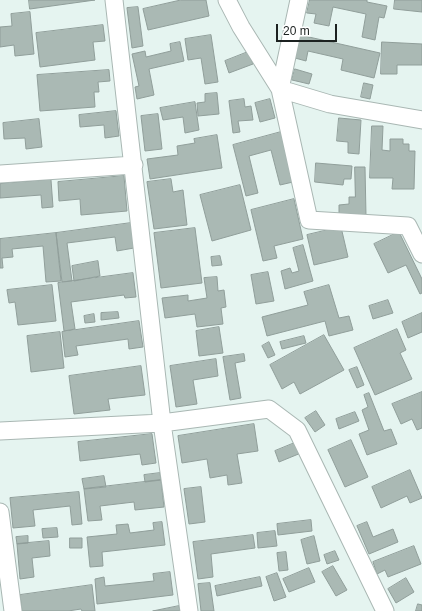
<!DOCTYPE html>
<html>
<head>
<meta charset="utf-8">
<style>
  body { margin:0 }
  #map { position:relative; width:422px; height:611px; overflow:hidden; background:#e5f4f0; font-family:Helvetica,sans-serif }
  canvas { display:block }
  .scale { position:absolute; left:276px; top:24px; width:61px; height:18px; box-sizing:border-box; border:2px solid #1c2120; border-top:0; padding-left:5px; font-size:12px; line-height:14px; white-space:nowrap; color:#1c2120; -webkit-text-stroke:3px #fff; paint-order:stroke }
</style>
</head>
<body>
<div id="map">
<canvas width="422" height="611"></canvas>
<div class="scale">20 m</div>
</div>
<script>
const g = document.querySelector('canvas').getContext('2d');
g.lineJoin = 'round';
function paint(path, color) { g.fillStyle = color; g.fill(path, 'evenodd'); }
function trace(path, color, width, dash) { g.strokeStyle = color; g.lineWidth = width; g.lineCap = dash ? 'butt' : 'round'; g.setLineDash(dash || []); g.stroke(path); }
const building = new Path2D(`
  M29,0H95L30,9Z
  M181,0H206L209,16L148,30L143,9Z
  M310,0H367V2L387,6L384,18L379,17L375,40L362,37L366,14L333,7L329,26L314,23L316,14L307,13Z
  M395,0H422V12L394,9Z
  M138,7L143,46L132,48L127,8Z
  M30,12L34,54L15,56L14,45L0,47V27L12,26L11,14Z
  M103,25L105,41L93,42L95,60L40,67L36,33Z
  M211,35L218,82L205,84L201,58L188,60L185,39Z
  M300,35L380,53L374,78L341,70L343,59L308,51L306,61L295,58Z
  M180,42L184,61L149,69L154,95L137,99L135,87L139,86L132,54L145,51L146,57L171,51L170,44Z
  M382,42L422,44V65H397V74H381Z
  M248,52L253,64L229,73L225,61Z
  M295,69L312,74L309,84L292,80Z
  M109,70L110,81L98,82L99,92H94L95,107L40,111L37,75Z
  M364,83L373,85L370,99L361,97Z
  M217,93L219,114L198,116L197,103L205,102V94Z
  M244,99L245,107L251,106L253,120L238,121L240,132L233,133L229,101Z
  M270,99L275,118L260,122L255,103Z
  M195,102L199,130L185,133L183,117L163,120L160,108Z
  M116,111L119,136L105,138L104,125L80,127L79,115Z
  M158,114L162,149L145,151L141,116Z
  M339,118L361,120L359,154L348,153V142L337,141Z
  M39,119L42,147L26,149L25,138L4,139L3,123Z
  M372,126H383L382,150L390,151V139H403V144H409V151H415L414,189H392L393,178H370Z
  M281,132L293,182L280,185L271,150L249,156L258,193L246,196L233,145Z
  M217,135L222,168L150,179L147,159L178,155L177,146L195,143L194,139Z
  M316,163L352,166L351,179H344L343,185L315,182Z
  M355,167H365L366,216L339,217V205L349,204V197H355Z
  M124,176L127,211L81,215L80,199L59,201L58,182Z
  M171,179L173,192L183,190L187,225L154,229L147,182Z
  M51,180L53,207L42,208L41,195L0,198V184Z
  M240,185L251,230L212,241L200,195Z
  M294,199L303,239L274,246L277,258L263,261L251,210Z
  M131,223L134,248L117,251L115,237L67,243L72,281L62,282L56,233Z
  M341,227L348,257L314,265L307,235Z
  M195,228L202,283L161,288L154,233Z
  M399,232L422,279V293L420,294L406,265L388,273L374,244Z
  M56,233L61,281L46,282L43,246L12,249L13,257L2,258L3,268H0V239Z
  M303,245L313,281L285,289L281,271L290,268L292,273L299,271L293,248Z
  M220,256L222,265L212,266L211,257Z
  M98,261L100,276L74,281L72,266Z
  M268,272L274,301L256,304L251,275Z
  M133,273L136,297L125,298L124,295L71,302L75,329L64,331L58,283Z
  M217,277L218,291L224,290L226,307L221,308L223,324L197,327L195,314L165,318L162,298L188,295V301L207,298L204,278Z
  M52,285L56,321L18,325L15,302L9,303L7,290Z
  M329,285L339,318L349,316L353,330L329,336L325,321L267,336L262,317L308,305L304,292Z
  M388,300L393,313L373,319L369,306Z
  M118,312L119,318L101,320V313Z
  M422,313V332L408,338L402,322Z
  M94,314L95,322L85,323L84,316Z
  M139,321L143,347L129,349L128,339L76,346L78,355L65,357L62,332Z
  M219,327L223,353L199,356L196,331Z
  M397,329L406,350L400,353L412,379L375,395L354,348Z
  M60,332L64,368L31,372L27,336Z
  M324,335L344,370L300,394L294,382L282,389L270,365Z
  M304,336L306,343L282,349L280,342Z
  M269,342L275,355L268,358L262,346Z
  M244,354L245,361L235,363L241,398L230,400L223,357Z
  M216,359L218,376L193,380L197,404L176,407L170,366Z
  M141,366L145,395L108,399L110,410L74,414L69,376Z
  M357,367L364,385L357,388L349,370Z
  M422,392V428L417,430L412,419L401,424L392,404Z
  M369,393L384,431L391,429L397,444L367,455L359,434L369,430L362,410L368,407L364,395Z
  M316,411L325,425L315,432L305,418Z
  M355,412L359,421L339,429L336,419Z
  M254,424L258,451L237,454L242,483L228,485L227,475L210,478L207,459L182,463L178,436Z
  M152,434L156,463L142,465L140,454L80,461L78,442Z
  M351,440L368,477L345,487L328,450Z
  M297,442L301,453L279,462L275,451Z
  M410,470L422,498L410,503L407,496L381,508L372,487Z
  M160,473L161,480L145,482L144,475Z
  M104,476L106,487L84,489L82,479Z
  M161,480L164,507L135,510L134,502L100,506L102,520L88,521L84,489Z
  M201,487L205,522L189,524L184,489Z
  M79,492L82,524L72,525L70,506L33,510L35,526L13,528L10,498Z
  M311,520L312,531L278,535L277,524Z
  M162,522L165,545L102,552L103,566L90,567L87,537L117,534L116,525L128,524L130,533L154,530L153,523Z
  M367,522L373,537L393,529L398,542L369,554L357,526Z
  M57,528L58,537L43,538L42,529Z
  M275,531L277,546L258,548L257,533Z
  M253,535L255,548L211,554L213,577L198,579L193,542Z
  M28,536V543L17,544L16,537Z
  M314,536L320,561L307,564L301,540Z
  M70,538H82V548H70Z
  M49,541L50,556L32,558L34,577L20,579L17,544Z
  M414,546L421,564L388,577L385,570L377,574L373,562Z
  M335,551L339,560L327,564L324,555Z
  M286,552L288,570L279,571L277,553Z
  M333,566L347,590L336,596L322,572Z
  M309,568L315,582L289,592L283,579Z
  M170,572L173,595L97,604L95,579L104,577L105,586L154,581L153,574Z
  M277,573L286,597L274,601L266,577Z
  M260,577L262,586L217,596L215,586Z
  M406,578L414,592L396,603L388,589Z
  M210,583L214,611H201L198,584Z
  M92,585L95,611H82L81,609L68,611H22L20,595Z
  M418,604L422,605V611H416Z
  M179,606L180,611H153Z`);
const street = new Path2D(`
  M114,0L162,423L189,611
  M227,0L241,27L280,89L309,220L408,226L422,254
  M280,89L330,104L422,120
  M280,89L299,0
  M0,174L134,165
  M0,431L162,423L269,409L297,430L385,611
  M0,512L13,611`);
paint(building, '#aab9b4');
trace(building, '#909e9a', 1);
trace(street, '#a9b7b3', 19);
trace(street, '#fff', 17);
</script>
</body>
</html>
